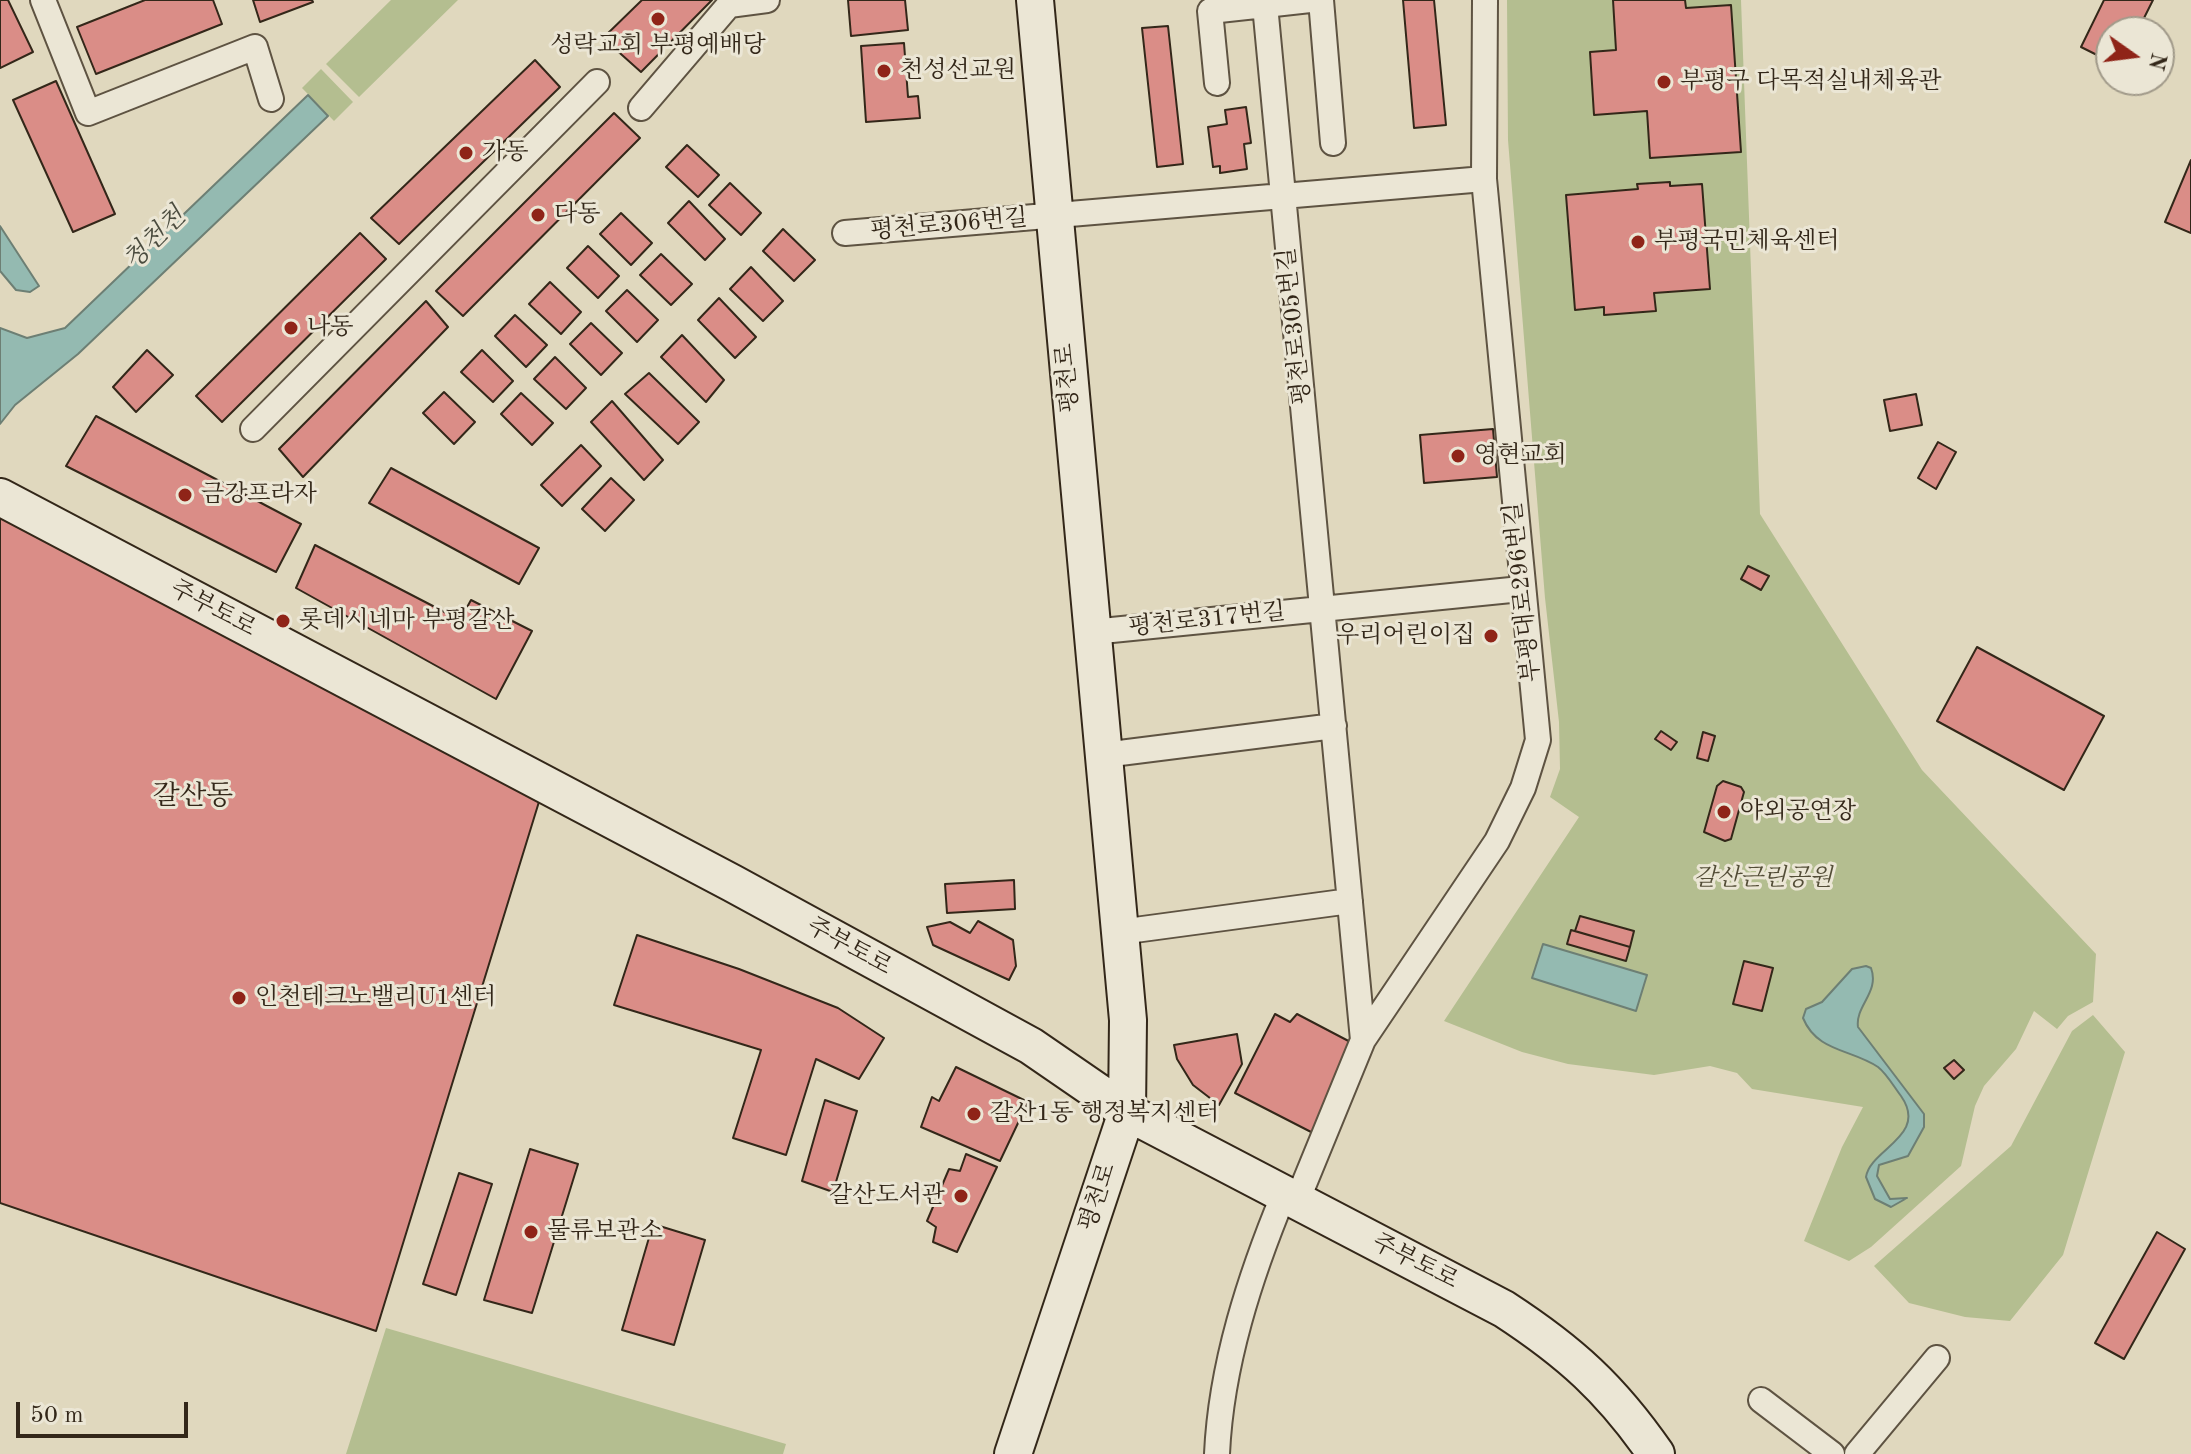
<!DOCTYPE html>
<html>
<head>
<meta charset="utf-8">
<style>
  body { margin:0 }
  #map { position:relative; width:2191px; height:1454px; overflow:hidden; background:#e0d8be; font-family:"Old Standard TT",serif }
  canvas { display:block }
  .north { position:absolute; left:2095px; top:16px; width:80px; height:80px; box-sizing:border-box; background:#ebe6d5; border:2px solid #a19a8a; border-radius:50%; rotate:104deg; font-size:22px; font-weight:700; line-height:32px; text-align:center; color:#332719 }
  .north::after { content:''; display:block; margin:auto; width:28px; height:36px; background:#8f2418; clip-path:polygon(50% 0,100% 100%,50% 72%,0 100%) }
  .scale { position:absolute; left:16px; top:1402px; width:172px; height:36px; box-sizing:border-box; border:4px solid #332719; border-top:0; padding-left:10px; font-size:24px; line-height:28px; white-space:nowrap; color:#332719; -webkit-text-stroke:6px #ebe6d5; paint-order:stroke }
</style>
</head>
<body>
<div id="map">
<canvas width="2191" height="1454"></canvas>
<div class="north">N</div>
<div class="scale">50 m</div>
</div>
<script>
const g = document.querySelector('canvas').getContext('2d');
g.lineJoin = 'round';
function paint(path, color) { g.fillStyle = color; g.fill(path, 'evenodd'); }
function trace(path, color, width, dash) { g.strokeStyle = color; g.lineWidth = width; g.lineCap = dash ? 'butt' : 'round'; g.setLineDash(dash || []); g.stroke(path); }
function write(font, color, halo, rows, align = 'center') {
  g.font = font + ' "Old Standard TT","Noto Serif KR",serif'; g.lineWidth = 6; g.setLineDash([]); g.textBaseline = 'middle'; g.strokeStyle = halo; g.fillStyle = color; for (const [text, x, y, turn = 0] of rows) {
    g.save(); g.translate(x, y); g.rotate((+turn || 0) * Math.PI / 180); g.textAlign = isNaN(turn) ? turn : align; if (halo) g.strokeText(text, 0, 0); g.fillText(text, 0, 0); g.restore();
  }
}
const green = new Path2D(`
  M391,0H458L359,97L326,64Z
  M1507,0H1741L1760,514L1922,770L2096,954L2093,1002L2068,1016L2057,1029L2034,1011L2016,1049L1984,1086L1975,1106L1961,1166L1871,1247L1849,1261L1804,1241L1842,1147L1863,1107L1752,1089L1737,1073L1710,1066L1654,1075L1568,1064L1522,1052L1444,1021L1579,817L1550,797L1560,769L1559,722L1545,598L1508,140Z
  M321,69L353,102L334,121L302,88Z
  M2093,1015L2125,1052L2063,1255L2010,1321L1965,1317L1909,1303L1874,1266L2011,1146L2072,1031Z
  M386,1328L786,1444L783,1454H346Z`);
const water = new Path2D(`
  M308,95L328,116L78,354L15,405L0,424V328L27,338L65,328Z
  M0,226L39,286L30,292L16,290L0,271Z
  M1543,944L1647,975L1636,1011L1532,978Z
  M1866,966L1871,968C1880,992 1855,1006 1858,1027L1924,1114V1127L1908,1156L1879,1165L1877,1176L1890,1199L1907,1198L1891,1207L1875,1199L1866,1177C1870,1149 1929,1136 1901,1096C1894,1087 1887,1074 1878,1067C1851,1049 1817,1052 1803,1018L1806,1009L1822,1002L1852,969Z`);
const building = new Path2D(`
  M0,0H8L33,52L0,68Z
  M145,0H213L222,24L96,74L77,27Z
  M253,0H312L313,2L260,22Z
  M642,0H712L641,72L603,38Z
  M848,0H905L908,30L851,36Z
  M1403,0H1434L1446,125L1414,128Z
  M1613,0H1685L1686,8L1731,5L1741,152L1650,158L1647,111L1594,115L1590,52L1616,50Z
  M2104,0H2153L2137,32H2111V62L2081,47Z
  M1168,26L1183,164L1157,167L1142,28Z
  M904,43L908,97L918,96L920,118L866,122L861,46Z
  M535,60L560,87L399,244L371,218Z
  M56,81L115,214L73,232L13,100Z
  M1246,107L1251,143L1244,144L1247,169L1220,173V166L1213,167L1208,127L1227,124L1225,110Z
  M614,113L640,138L463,316L436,291Z
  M687,145L719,175L698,197L666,167Z
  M2191,160V233L2165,222Z
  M1670,182V186L1702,184L1710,289L1654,293L1656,311L1604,315V307L1575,310L1566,195L1638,189L1637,184Z
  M730,183L761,213L741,235L709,205Z
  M689,201L725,239L705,260L668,223Z
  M621,213L652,243L631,265L600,234Z
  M783,229L815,260L794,281L763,251Z
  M360,233L386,259L222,422L196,396Z
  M588,246L619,276L598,298L567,268Z
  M661,254L692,284L671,305L640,275Z
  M751,267L783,301L763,321L730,289Z
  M550,282L581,312L561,334L529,304Z
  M627,290L658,320L637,342L606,311Z
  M719,298L756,337L735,358L698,320Z
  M426,301L448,327L303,477L279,449Z
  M515,315L547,345L526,367L495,336Z
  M591,323L622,353L601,375L570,344Z
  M682,335L724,380L706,402L661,357Z
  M147,350L173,375L136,412L113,387Z
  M482,350L513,381L493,402L461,372Z
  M555,357L586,388L566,409L534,379Z
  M649,373L699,422L678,444L625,394Z
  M444,392L475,422L454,444L423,413Z
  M521,393L553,423L532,445L501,414Z
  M1916,394L1922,425L1890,431L1884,400Z
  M612,401L663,460L644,480L591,422Z
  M96,416L301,524L276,572L66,466Z
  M1493,429L1497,477L1424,483L1420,435Z
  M1938,442L1956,452L1936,489L1918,478Z
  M581,445L601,466L562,506L541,485Z
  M391,468L539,548L519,584L369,503Z
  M611,478L634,500L605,531L582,509Z
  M0,509L267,659L542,792L376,1331L0,1203Z
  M315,545L460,620L471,600L532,631L496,699L296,588Z
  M1748,566L1769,576L1761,590L1741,579Z
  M1977,647L2104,716L2064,790L1937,721Z
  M1661,731L1677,742L1671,750L1655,739Z
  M1703,732L1715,736L1708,761L1697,758Z
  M1723,781L1741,787L1744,792L1731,839L1725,841L1704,832L1717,786Z
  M1014,880L1015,909L947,913L945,884Z
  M1580,916L1634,931L1630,947L1575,931Z
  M978,921L1013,940L1016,966L1009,980L933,945L927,927L950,922L970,933Z
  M1571,930L1630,947L1626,961L1567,944Z
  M637,935L739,969L838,1008L884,1038L859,1079L816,1059L786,1155L733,1138L761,1050L614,1005Z
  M1744,961L1773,968L1762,1011L1733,1004Z
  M1275,1014L1290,1022L1297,1014L1358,1046L1313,1133L1235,1093Z
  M1237,1034L1242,1064L1219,1105L1193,1085L1177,1059L1174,1045Z
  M1954,1060L1964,1070L1954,1079L1944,1068Z
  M956,1067L1028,1102L1000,1161L921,1127L932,1097L939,1101Z
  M825,1100L857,1111L833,1192L802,1181Z
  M530,1149L578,1164L532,1313L484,1300Z
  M966,1154L997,1167L957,1252L933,1242L936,1227L927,1221L949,1169L960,1171Z
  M459,1173L492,1184L456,1295L423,1284Z
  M653,1224L705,1240L674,1345L622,1330Z
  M2157,1232L2185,1249L2124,1359L2095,1343Z`);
const minor = new Path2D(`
  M43,0L88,113L255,47L271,99
  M1310,0L1265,5L1363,1040
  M1321,0L1333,143
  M1217,83L1210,11L1265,5
  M641,108L729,5L767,0
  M845,233L1484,179
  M253,429L597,82
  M1092,632L1521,589
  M1104,755L1334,726
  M1120,932L1350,901
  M1297,1201L1363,1040L1497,841L1523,788L1538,740L1484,179L1485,0
  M1761,1400L1832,1454
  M1217,1454C1221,1365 1250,1276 1284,1194
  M1857,1454L1937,1358`);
const secondary = new Path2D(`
  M0,497L732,883L1031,1046L1127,1112L1504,1309C1570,1352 1611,1389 1656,1454
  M1013,1454L1127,1112L1128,1020L1035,0`);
const markers = [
  [658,19,8,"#8f2418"],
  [884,71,8,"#8f2418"],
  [1664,82,8,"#8f2418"],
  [466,153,8,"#8f2418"],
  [538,215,8,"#8f2418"],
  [1638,242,8,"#8f2418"],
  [291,328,8,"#8f2418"],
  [1458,456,8,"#8f2418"],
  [185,495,8,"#8f2418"],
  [283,621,8,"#8f2418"],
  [1491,636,8,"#8f2418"],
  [1724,812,8,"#8f2418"],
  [239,998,8,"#8f2418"],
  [974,1114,8,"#8f2418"],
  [961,1196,8,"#8f2418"],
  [531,1232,8,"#8f2418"]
];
const poiNames = [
  ["성락교회 부평예배당",658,46,"center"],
  ["천성선교원",900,71],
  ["부평구 다목적실내체육관",1680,82],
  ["가동",482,153],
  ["다동",554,215],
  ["부평국민체육센터",1654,242],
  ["나동",307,328],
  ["영현교회",1474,456],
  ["금강프라자",201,495],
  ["롯데시네마 부평갈산",299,621],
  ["우리어린이집",1475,636,"right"],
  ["야외공연장",1740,812],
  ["인천테크노밸리U1센터",255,998],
  ["갈산1동 행정복지센터",990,1114],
  ["갈산도서관",945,1196,"right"],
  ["물류보관소",547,1232]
];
const streetNames = [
  ["평천로306번길",949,225,-5],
  ["평천로305번길",1295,326,-96],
  ["평천로",1068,378,-95],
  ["부평대로296번길",1523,592,-96],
  ["주부토로",213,609,28],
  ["평천로317번길",1207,620,-6],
  ["주부토로",849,947,29],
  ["평천로",1098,1197,-72],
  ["주부토로",1415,1262,27]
];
const parkNames = [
  ["갈산근린공원",1763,879]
];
const waterNames = [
  ["청천천",155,239,-45]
];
const quarterNames = [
  ["갈산동",193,797]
];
paint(green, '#b4be90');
paint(water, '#94bab1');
trace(water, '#6d7f74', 2);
paint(building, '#da8d87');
trace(building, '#332719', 2);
trace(minor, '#5e5342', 28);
trace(secondary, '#332719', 40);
trace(minor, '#ebe6d5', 24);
trace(secondary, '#ebe6d5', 36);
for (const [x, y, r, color] of markers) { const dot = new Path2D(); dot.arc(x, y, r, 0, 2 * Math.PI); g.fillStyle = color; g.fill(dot); trace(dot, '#ebe6d5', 3); }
write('24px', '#332719', '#ebe6d5', poiNames, 'left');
write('24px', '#332719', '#ebe6d5', streetNames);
write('italic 24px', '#534d37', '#ebe6d5', parkNames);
write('italic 26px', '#4b4c3f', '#ebe6d5', waterNames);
write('28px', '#332719', '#ebe6d5', quarterNames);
</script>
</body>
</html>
